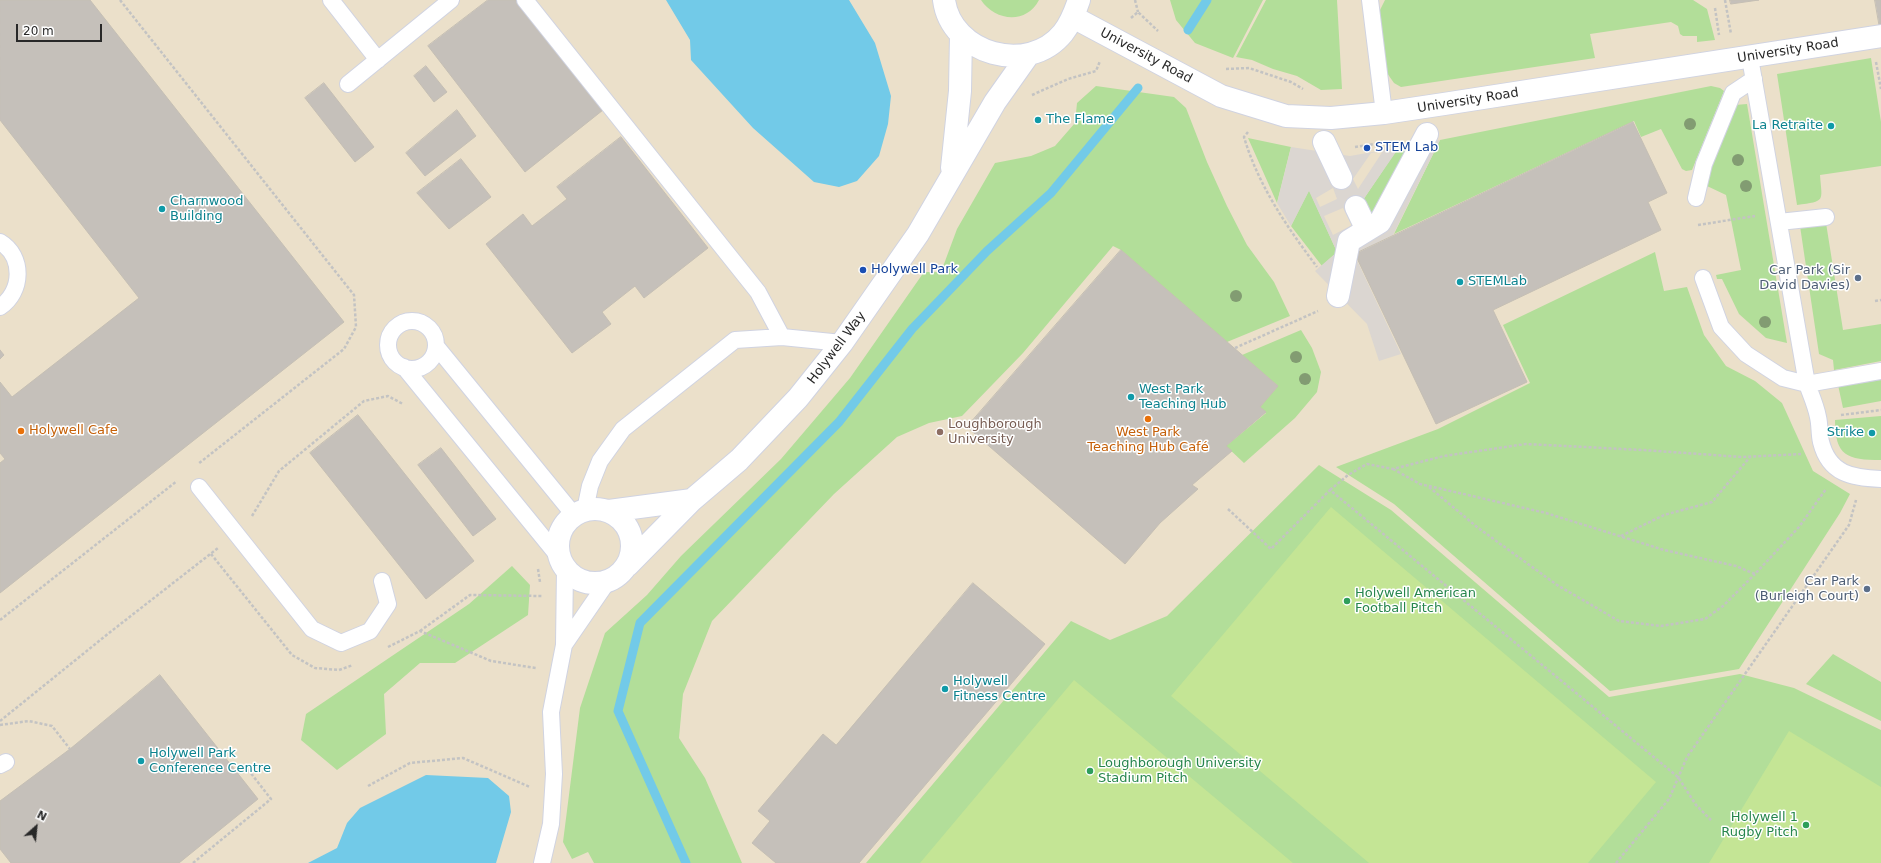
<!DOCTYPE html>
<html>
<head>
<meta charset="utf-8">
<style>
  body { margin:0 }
  #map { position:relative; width:1881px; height:863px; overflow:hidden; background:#eae3da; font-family:"DejaVu Sans",sans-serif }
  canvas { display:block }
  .north { position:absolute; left:16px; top:807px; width:40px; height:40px; -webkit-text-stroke:3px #fff; paint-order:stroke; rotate:27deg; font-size:11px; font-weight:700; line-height:16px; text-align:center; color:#282828 }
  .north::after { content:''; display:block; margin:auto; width:14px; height:18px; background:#282828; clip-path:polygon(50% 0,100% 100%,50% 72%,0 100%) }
  .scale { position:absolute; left:16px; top:24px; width:86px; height:18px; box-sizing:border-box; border:2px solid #282828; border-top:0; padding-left:5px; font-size:12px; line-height:14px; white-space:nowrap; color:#282828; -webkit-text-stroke:3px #fff; paint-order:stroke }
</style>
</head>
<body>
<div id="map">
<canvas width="1881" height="863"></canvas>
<div class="north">N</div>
<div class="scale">20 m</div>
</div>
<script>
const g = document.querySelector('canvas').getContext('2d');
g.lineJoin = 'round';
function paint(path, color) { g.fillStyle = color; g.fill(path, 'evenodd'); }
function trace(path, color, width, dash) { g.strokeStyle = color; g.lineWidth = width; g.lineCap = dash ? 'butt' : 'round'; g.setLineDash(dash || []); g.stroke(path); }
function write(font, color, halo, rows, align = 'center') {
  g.font = font + ' "DejaVu Sans",sans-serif'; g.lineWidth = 3; g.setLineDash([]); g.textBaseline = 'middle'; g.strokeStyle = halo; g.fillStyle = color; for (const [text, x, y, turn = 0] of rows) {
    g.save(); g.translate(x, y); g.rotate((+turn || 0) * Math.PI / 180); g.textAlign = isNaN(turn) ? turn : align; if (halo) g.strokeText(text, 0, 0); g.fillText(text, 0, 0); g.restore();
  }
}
const education = new Path2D(`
  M0,0H1881V863H0Z`);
const green = new Path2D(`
  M981,0H1039C1026,25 995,21 981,0Z
  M1170,0H1263L1233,58L1195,43L1176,20Z
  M1266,0H1337L1342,89L1321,90L1297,76L1273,69L1252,60L1236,57Z
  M1385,0H1693L1707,9L1715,40L1697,42V36H1683L1680,34L1678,26L1671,22L1590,34L1595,58L1401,87L1394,83L1387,73L1378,14Z
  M1871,58L1881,122V166L1820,175C1822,202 1826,201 1797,205L1777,74Z
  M1096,86L1174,97L1186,108L1207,162L1227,206L1247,245L1274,282L1290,316L1227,342L1121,250L1113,246L1023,353L962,416L929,423L897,437L834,494L712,621L683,694L679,738L705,778L742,863H594L588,852L572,859L563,842L580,708L605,633L647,595L681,556L781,459L850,378L924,272H941L957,229L995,163L1031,156L1055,146L1075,123L1077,103Z
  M1711,86L1720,88L1724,91L1692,170L1686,171L1682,169L1661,129L1641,137L1634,121L1394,234L1440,140Z
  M1747,104L1787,343L1766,338L1739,314L1722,279H1717L1716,275L1741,270L1726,195L1707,186L1709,180L1707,177L1735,105Z
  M1248,138L1291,147L1277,203Z
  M1417,146L1373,219L1363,200L1398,148Z
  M1309,190L1337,252L1322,266L1291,226Z
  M1826,223L1843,330L1881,324V361L1834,370L1833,360L1819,354L1800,226Z
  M1655,252L1664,291L1687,287L1704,335L1726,366L1755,381L1782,403L1813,471L1850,494L1840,513L1739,669L1610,691L1394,504L1336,467L1438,429L1530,383L1503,325Z
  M1301,330L1312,348L1321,372L1317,392L1295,418L1244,463L1226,446L1266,413L1260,407L1278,386L1242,355Z
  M1881,379V401L1843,408L1838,385Z
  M1881,416V460C1847,460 1835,456 1835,420Z
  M1319,465L1391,510L1609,697L1740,674L1794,688L1881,730V863H866L1071,621L1110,640L1167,616Z
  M512,566L530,585L528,615L455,663H420L384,694L386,734L337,770L301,740L306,714L469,604Z
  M1833,654L1881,682V721L1806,684Z`);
const pitch = new Path2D(`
  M1331,507L1656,782L1588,863H1369L1171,696Z
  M1074,680L1293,863H920Z
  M1789,731L1881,787V863H1709Z`);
const plaza = new Path2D(`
  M1440,140L1393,235L1354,254L1401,354L1379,361L1367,324L1315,271L1337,252L1309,191L1291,226L1277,203L1291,147L1350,156ZM1417,146L1373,218L1363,200L1398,149ZM1383,151L1358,189L1353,179L1371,153ZM1333,188L1337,199L1320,207L1316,198ZM1343,208L1352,225L1333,235L1324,216Z`);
const water = new Path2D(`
  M666,0H849L875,43L891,96L888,124L879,156L857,181L839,187L814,182L753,128L691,60L690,40Z
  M426,775L488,778L509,796L511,812L496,863H308L337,848L347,823L360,808Z`);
const stream = new Path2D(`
  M1188,30L1207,0
  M686,863L618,711L640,623L839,422L912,329L987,251L1051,193L1138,88`);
const building = new Path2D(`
  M0,0H90L344,322L0,593V463L5,459L0,453V382L12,397L139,298L0,120Z
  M488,0H516L603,110L525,172L428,46Z
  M1730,0H1759L1731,4Z
  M1875,0H1881V28L1880,29Z
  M426,66L447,92L434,102L414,76Z
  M324,83L374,147L355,162L305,98Z
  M457,110L476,136L425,176L406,153Z
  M1633,122L1667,193L1648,202L1661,230L1493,310L1527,382L1436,424L1355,254Z
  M621,137L708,248L644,298L635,286L602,312L611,324L572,353L486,244L523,214L532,226L567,199L557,187Z
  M461,159L491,197L449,229L417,193Z
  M1121,250L1278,386L1260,407L1266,412L1226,446L1232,451L1192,485L1198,489L1160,523L1125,564L967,427Z
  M0,350L4,355L0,359Z
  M358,415L474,561L426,599L310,453Z
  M441,448L496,519L473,536L418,465Z
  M973,583L1045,644L859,863H776L752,843L770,821L758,811L823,734L836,745Z
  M160,675L258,799L179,863H11L0,849V801L70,749Z`);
const path = new Path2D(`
  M120,0L354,295L356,327L344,349L198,464
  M1135,0L1138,12
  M1725,0L1731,34
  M1715,8L1719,35
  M1131,18L1138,12L1158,31
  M1876,62L1881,89
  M1226,69L1249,68L1291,82L1303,89
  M1032,95L1068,79L1096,71L1100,61
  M1248,132L1244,137C1258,185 1287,227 1317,267
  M1355,147L1394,141
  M1698,225L1755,216
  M1875,301L1881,300
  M1235,348L1318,311
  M1841,415L1881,410
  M1393,469L1420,484L1546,513L1664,550L1736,566L1755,574L1799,527L1826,489
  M1429,487L1477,527L1557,585L1619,621L1661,626L1705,619L1723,606L1755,574
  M1330,490L1348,475L1367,464L1393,469L1444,456L1526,444L1643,450L1742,457L1801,454
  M1228,509L1271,549L1330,490L1678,777L1696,805L1711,820
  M252,516L279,471L364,401L388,396L403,404
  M1621,536L1664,515L1712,502L1750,457
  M211,554L292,655L315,668L339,670L353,665
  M538,569L540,582
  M0,620L177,481
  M420,631L470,595L542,596
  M388,647L420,631L491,661L536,668
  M0,721L109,633L218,548
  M0,725L29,721L52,726L70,749
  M368,786L410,763L463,758L530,787
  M193,863L271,799L246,767L238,773
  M1616,863L1669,799L1687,757L1849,525L1856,500`);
const lane = new Path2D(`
  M331,0L378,60
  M525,0L758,292L782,337
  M1370,0L1384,113
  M1750,58L1807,384C1811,395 1816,406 1818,417C1820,425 1819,434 1821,442C1829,474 1852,478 1881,479
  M348,84L451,0
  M1696,198L1704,164L1733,93L1754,79
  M1779,222L1826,217
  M0,242C24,256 23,292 0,307
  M1703,278L1721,327L1746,354L1783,378L1807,384L1881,371
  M388 345a24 24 0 1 1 48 0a24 24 0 1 1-48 0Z
  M436,346L574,515
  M404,367L559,557
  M199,487L312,629L341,643L370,631L388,604L382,581
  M585,510L590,486L600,461L623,429L735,340L782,337L842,343
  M564,645L608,581
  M0,765L6,762
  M542,863L551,824L554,774L551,712L564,645L565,568`);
const street = new Path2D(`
  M944,0C951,54 1028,76 1063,33C1071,23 1075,12 1079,0
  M1073,17L1221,96L1286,116L1331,118L1384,113L1444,104L1881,36
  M1324,142L1341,178
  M952,168L960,91L961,35
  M1356,207L1367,230
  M1338,296L1349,241L1380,222L1427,134
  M558 546a37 37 0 1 1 74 0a37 37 0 1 1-74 0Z
  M609,511L692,500
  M628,565L692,500L739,460L798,398L842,343L918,234L995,102L1029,54`);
const trees = [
  [1690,124],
  [1738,160],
  [1746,186],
  [1236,296],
  [1765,322],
  [1296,357],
  [1305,379]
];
const markers = [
  [1038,120,4,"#0f9aa8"],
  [1831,126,4,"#0f9aa8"],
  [1367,148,4,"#1a4fb4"],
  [162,209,4,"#0f9aa8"],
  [863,270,4,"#1a4fb4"],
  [1858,278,4,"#5c6f8a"],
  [1460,282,4,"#0f9aa8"],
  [1131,397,4,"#0f9aa8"],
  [1148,419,4,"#e8710a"],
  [21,431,4,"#e8710a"],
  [940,432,4,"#8d6e63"],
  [1872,433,4,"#0f9aa8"],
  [1867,589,4,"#5c6f8a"],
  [1347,601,4,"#2e9e5b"],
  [945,689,4,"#0f9aa8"],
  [141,761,4,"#0f9aa8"],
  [1090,771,4,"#2e9e5b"],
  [1806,825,4,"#2e9e5b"]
];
const streetNames = [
  ["University Road",1788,51,-9],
  ["University Road",1146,56,28],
  ["University Road",1468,101,-9],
  ["Holywell Way",837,348,-53]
];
const cultureNames = [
  ["The Flame",1046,120],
  ["La Retraite",1823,126,"right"],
  ["Charnwood",170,202],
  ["Building",170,217],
  ["STEMLab",1468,282],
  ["West Park",1139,390],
  ["Teaching Hub",1139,405],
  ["Strike",1864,433,"right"],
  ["Holywell",953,682],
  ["Fitness Centre",953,697],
  ["Holywell Park",149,754],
  ["Conference Centre",149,769]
];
const transitNames = [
  ["STEM Lab",1375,148],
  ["Holywell Park",871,270]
];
const serviceNames = [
  ["Car Park (Sir",1850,271],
  ["David Davies)",1850,286],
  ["Car Park",1859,582],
  ["(Burleigh Court)",1859,597]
];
const educationNames = [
  ["Loughborough",948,425],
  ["University",948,440]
];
const foodNames = [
  ["Holywell Cafe",29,431],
  ["West Park",1148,433,"center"],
  ["Teaching Hub Café",1148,448,"center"]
];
const leisureNames = [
  ["Holywell American",1355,594],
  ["Football Pitch",1355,609],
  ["Loughborough University",1098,764],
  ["Stadium Pitch",1098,779],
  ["Holywell 1",1798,818,"right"],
  ["Rugby Pitch",1798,833,"right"]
];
paint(education, '#ebe0ca');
paint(green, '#b2de99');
paint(pitch, '#c4e595');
paint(plaza, '#dbd6d1');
paint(water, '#72cae8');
trace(stream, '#72cae8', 9);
paint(building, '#c5c0ba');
trace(building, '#c5bfb4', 1);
trace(lane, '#d0d3e1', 18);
trace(street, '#d0d3e1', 24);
trace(path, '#c3c3c3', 2.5, [3, 2]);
trace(lane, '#fff', 16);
trace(street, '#fff', 22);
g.fillStyle = '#829c72';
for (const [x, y] of trees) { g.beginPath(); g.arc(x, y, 6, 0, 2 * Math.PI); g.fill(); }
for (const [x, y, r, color] of markers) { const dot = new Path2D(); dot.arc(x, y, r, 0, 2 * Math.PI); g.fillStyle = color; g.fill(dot); trace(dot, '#fff', 1.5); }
write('13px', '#282828', '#fff', streetNames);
write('13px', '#0d838f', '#fff', cultureNames, 'left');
write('13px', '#164399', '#fff', transitNames, 'left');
write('13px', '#4e5e75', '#fff', serviceNames, 'right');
write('13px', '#785e54', '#fff', educationNames, 'left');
write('13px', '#c56008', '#fff', foodNames, 'left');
write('13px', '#27864d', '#fff', leisureNames, 'left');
</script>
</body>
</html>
